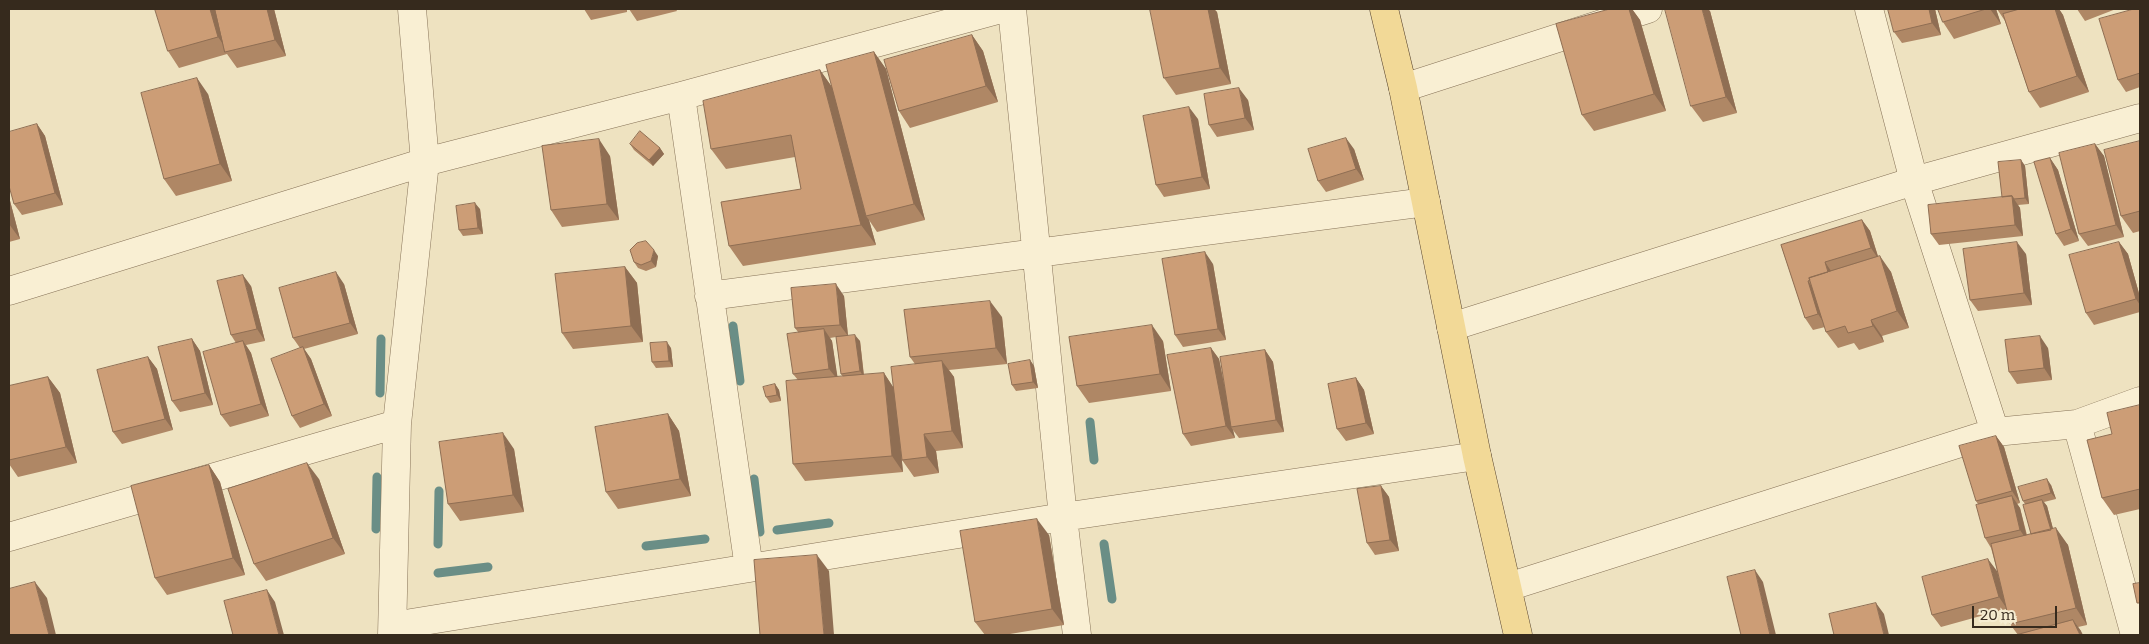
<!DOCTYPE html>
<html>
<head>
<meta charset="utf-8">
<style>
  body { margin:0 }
  #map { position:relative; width:2149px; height:644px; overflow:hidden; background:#eee2c0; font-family:Bitter,serif }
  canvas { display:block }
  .frame { position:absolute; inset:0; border:10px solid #362a1d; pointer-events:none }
  .scale { position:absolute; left:1972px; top:606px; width:85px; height:22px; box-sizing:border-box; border:2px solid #362a1d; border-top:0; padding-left:6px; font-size:15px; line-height:18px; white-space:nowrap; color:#362a1d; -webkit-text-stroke:4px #f5ecd0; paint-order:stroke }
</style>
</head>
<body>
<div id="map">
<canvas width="2149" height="644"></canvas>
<div class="frame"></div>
<div class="scale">20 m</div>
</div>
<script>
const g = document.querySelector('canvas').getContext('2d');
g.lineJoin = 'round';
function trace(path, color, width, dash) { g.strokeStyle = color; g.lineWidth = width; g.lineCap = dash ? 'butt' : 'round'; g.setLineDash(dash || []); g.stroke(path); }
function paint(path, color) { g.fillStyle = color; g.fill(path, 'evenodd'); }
const stream = new Path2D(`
  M733,326L740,381
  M380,393L381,339
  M1090,422L1094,460
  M754,479L760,532
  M376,529L377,477
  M777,530L829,523
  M438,544L439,491
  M1104,544L1112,599
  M646,546L705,539
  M438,573L488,567`);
const minor = new Path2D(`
  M1012,9L1063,517L1077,635
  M1869,9L1914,181L1995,432
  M1403,88L1648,9
  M681,96L749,568
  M9,291L425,162L681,96L1001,9
  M709,296L1426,202
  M1451,327L1914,181L2140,118
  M2077,424L2135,635
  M9,537L397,424
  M1508,587L1995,432L2077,424L2140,401
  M393,626L1063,517L1477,456
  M392,635L397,424L425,162L412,9`);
const major = new Path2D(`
  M1384,9L1403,88L1477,456L1518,635`);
const wall = new Path2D(`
  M155,9H274L286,56L237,68L227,54L179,68L168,51Z
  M584,9H627V12L591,20Z
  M629,9H676L677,11L637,21Z
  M1150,9H1214L1217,12L1231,84L1176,95L1164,78Z
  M1610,9H1632L1640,20L1666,111L1594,131L1582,115Z
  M1888,9H1935L1941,35L1902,43L1894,32Z
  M1938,9H1996L2001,24L1954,39L1943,22Z
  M1997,9H2059L2063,15L2089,92L2040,108L2029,92L2005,21Z
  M2077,9H2116L2085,21Z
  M2140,9V87L2126,92L2118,80Z
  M1710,11L1737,113L1703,122L1691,106Z
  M972,35L983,51L998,102L910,128L899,111Z
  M874,52L886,69L925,220L877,232L869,220L876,245L743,266L729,246L801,189L795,157L726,169L711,149L820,70L832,87Z
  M208,94L232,181L176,196L164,179Z
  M1248,100L1254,130L1217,137L1209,125Z
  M1198,119L1210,189L1164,197L1156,185Z
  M37,124L45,136L63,205L22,215L14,204Z
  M2140,141V231L2133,233L2121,216Z
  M630,144L660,148L664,154L653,166L634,150Z
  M2095,144L2104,156L2124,237L2088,246L2079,234Z
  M1354,149L1364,180L1326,192L1318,181Z
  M610,156L619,220L562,227L551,210Z
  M2050,158L2058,170L2079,241L2064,246L2056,234Z
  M2021,160L2025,166L2029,204L2018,205L2020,208L2023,236L1939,245L1931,234L2002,197Z
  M9,197L20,239L9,242Z
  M480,209L483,234L463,236L459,230Z
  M1862,220L1870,231L1878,256L1891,272L1909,328L1882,336L1884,342L1859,350L1854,343L1838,348L1826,332L1825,327L1813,330L1805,318L1781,245Z
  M2119,242L2128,254L2140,297V312L2094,325L2086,313Z
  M2026,254L2032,305L1978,311L1970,300Z
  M658,256L656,267L646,271L638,268L634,262Z
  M1213,264L1226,340L1183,347L1175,335Z
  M625,267L637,283L643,342L573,349L562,333Z
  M344,284L358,334L304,349L311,359L332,416L300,428L292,416L300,348L293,338Z
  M251,286L265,341L246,345L251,353L269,416L230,427L221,415L236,343L231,335Z
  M844,296L848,336L860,341L864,375L884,373L893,387L915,364L910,357L1002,317L1007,364L949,370L954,377L963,448L936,451L939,473L914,477L902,460L900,444L903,472L805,481L793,464L798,380L793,374L798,332L795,328ZM836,337L841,374L843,377H837L832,341L830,338Z
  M192,339L200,351L213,405L180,412L172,401Z
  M1163,341L1171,391L1089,403L1077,386Z
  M671,348L673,367L656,368L652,362Z
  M1211,348L1219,359L1226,392L1265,350L1273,362L1284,432L1239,438L1233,430L1235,438L1191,446L1183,434Z
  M2048,348L2052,380L2017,384L2009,372Z
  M148,357L157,369L173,430L122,444L113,432Z
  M1030,360L1034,366L1038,388L1016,391L1012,385Z
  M48,377L60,393L77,463L18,477L9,464V386Z
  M1356,378L1364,390L1374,434L1346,441L1337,429Z
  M775,384L779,390L781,401L770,403L766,397Z
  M2140,405V509L2114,515L2102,498L2112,434Z
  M668,414L679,431L691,496L618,509L606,492Z
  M1996,436L2004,447L2020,503L2017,504L2020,508L2027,535L2031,534L2025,504L2023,501L2051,485L2056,499L2044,502L2047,506L2053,529L2068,545L2087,625L2078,627L2081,631L2018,635L2010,624L2006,609L1941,627L1932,615L1997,571L2001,585L1991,548L1985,538L1978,504L1976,501Z
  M514,449L524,512L460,521L448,504Z
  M209,465L220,482L245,575L167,595L155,578Z
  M319,479L345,554L266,581L254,564Z
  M1381,486L1389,497L1399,551L1375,555L1367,543Z
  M1049,535L1064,625L1004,635H985L975,622Z`);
const shadedWall = new Path2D(`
  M210,9H216L228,51L218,37Z
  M267,9H274L286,56L275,40Z
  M1208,9H1214L1217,12L1231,84L1220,68Z
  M1629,9H1632L1640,20L1666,111L1654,94Z
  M1702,9H1708L1710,11L1737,113L1726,97Z
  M1929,9H1935L1941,35L1932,23Z
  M1990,9H1996L2001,24Z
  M2055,9H2059L2063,15L2089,92L2077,76Z
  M972,35L983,51L998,102L986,86Z
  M874,52L886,69L925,220L914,204Z
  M820,70L834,90L866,216L869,220L876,245L861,225Z
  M197,78L208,94L232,181L220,164Z
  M1239,88L1248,100L1254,130L1245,118Z
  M1189,107L1198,119L1210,189L1202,177Z
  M37,124L45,136L63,205L55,193Z
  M1346,138L1354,149L1364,180L1356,169Z
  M599,139L610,156L619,220L607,204Z
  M2095,144L2104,156L2124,237L2116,225Z
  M660,148L664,154L653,166L649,160Z
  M2050,158L2058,170L2079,241L2071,229Z
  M2021,160L2025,166L2029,204L2025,198Z
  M2012,196L2020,208L2023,236L2015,225Z
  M9,197L20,239L9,224Z
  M475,203L480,209L483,234L478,228Z
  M1862,220L1870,231L1879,260L1871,248Z
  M2017,242L2026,254L2032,305L2024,293Z
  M2119,242L2128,254L2140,297V305L2136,299Z
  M654,250L658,256L656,267L651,261Z
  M1205,252L1213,264L1226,340L1218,329Z
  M1880,256L1891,272L1909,328L1897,311Z
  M1825,262L1833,274H1829Z
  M625,267L637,283L643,342L631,326Z
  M336,272L344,284L358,334L350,323Z
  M243,275L251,286L265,341L257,329Z
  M1808,281L1816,293L1826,326L1818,314Z
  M836,284L844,296L848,336L840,325Z
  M990,301L1002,317L1007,364L996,348Z
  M1871,320L1882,336L1884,342L1873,326Z
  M1152,325L1163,341L1171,391L1160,374Z
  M824,329L832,341L838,380L829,369Z
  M855,335L860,341L864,378L860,371Z
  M2040,336L2048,348L2052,380L2044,368Z
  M192,339L200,351L213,405L205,393Z
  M243,341L251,353L269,416L261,404Z
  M667,342L671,348L673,367L669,361Z
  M303,347L311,359L332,416L324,404Z
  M1211,348L1219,359L1232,426L1231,427L1233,430L1235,438L1226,426Z
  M1265,350L1273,362L1284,432L1276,420Z
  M148,357L157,369L173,430L165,419Z
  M1030,360L1034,366L1038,388L1033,382Z
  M942,361L954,377L963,448L952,431Z
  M884,373L895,390L903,472L892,456Z
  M48,377L60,393L77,463L66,447Z
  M1356,378L1364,390L1374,434L1366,423Z
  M775,384L779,390L781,401L777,395Z
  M668,414L679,431L691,496L680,479Z
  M503,433L514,449L524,512L513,495Z
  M924,434L936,451L939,473L927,457Z
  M1996,436L2004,447L2020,503L2012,491Z
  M307,463L319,479L345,554L333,538Z
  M209,465L220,482L245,575L233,558Z
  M2047,479L2051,485L2056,499L2051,493Z
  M1381,486L1389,497L1399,551L1390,540Z
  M2012,496L2020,508L2028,542L2020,530Z
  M2042,500L2047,506L2056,540L2052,534Z
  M1037,519L1049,535L1064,625L1052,609Z
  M2056,528L2068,545L2087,625L2076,608Z
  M817,555L829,571L834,635H824Z
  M1988,559L1997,571L2007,609L1999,597Z
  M1755,570L1763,582L1776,635H1770Z
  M35,582L47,598L56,635H49Z
  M267,590L275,602L284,635H279Z
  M1876,603L1884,614L1889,635H1884Z
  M2073,620L2081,631L2083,635H2080Z`);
const building = new Path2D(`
  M155,9H210L218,37L168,51Z
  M215,9H267L275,40L225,52Z
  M1150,9H1208L1220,68L1164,78Z
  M1610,9H1629L1654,94L1582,115L1556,24Z
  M1665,9H1702L1726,97L1691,106Z
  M1888,9H1929L1932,23L1894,32Z
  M1938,9H1986L1943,22Z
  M2020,9H2055L2077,76L2029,92L2003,14Z
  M2134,9H2140V73L2118,80L2099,19Z
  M972,35L986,86L899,111L884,60Z
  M874,52L914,204L866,216L826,65Z
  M820,70L861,225L729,246L721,202L801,189L791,135L711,149L703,101Z
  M197,78L220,164L164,179L141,93Z
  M1239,88L1245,118L1209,125L1204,94Z
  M1189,107L1202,177L1156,185L1143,116Z
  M37,124L55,193L14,204L9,186V132Z
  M640,131L660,148L649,160L630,144Z
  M1346,138L1356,169L1318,181L1308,149Z
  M599,139L607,204L551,210L542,146Z
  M2140,141V211L2121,216L2104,150Z
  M2095,144L2116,225L2079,234L2059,153Z
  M2050,158L2071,229L2056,234L2034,162Z
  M2021,160L2025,198L2014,199L2012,196L2002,197L1998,162Z
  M2012,196L2015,225L1931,234L1928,205Z
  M475,203L478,228L459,230L456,206Z
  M1862,220L1871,248L1825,262L1828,272L1809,278L1810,280L1808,281L1818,314L1805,318L1781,245Z
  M646,241L654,250L651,261L641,265L634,262L630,250L637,243Z
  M2017,242L2024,293L1970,300L1963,249Z
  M2119,242L2136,299L2086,313L2069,255Z
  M1205,252L1218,329L1175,335L1162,259Z
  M1880,256L1897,311L1871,320L1873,326L1848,333L1845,326L1826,332L1809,278Z
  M625,267L631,326L562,333L555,274Z
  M336,272L350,323L293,338L279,288Z
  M243,275L257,329L231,335L217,281Z
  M836,284L840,325L795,328L791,288Z
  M990,301L996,348L910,357L904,310Z
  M1152,325L1160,374L1077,386L1069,337Z
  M824,329L829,369L793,374L787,334Z
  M855,335L860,371L841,374L836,337Z
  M2040,336L2044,368L2009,372L2005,340Z
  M192,339L205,393L172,401L158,347Z
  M243,341L261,404L221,415L203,352Z
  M667,342L669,361L652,362L650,343Z
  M303,347L324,404L292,416L271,359Z
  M1211,348L1226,426L1183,434L1167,355Z
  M1265,350L1276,420L1231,427L1220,357Z
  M148,357L165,419L113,432L97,370Z
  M1030,360L1033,382L1012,385L1008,364Z
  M942,361L952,431L924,434L927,457L902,460L891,367Z
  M884,373L892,456L793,464L786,381Z
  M48,377L66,447L9,460V386Z
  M1356,378L1366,423L1337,429L1328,384Z
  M775,384L777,395L766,397L763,387Z
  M2140,405V489L2102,498L2087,440L2112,434L2107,413Z
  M668,414L680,479L606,492L595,427Z
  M503,433L513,495L448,504L439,442Z
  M1996,436L2012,491L1976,501L1959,446Z
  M307,463L333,538L254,564L228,489Z
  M209,465L233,558L155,578L131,486Z
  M2047,479L2051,493L2023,501L2018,487Z
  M1381,486L1390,540L1367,543L1357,489Z
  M2012,496L2020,530L1985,538L1976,505Z
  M2042,500L2051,530L2031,534L2023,505Z
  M1037,519L1052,609L975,622L960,531Z
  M2056,528L2076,608L2010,624L1991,544Z
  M817,555L824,635H760L754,560Z
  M1988,559L1999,597L1932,615L1922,577Z
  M1755,570L1770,635H1741L1727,577Z
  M35,582L49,635H9V589Z
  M2140,583V603H2137L2133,584Z
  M267,590L279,635H233L224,601Z
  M1876,603L1884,635H1834L1829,614Z
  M2073,620L2080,635H2016Z`);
trace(stream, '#6a8e86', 9);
trace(minor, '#877358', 29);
trace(major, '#55412c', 29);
trace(minor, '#f9efd3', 28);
trace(major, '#f2d997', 28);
paint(wall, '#af8765');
paint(shadedWall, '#8f6e53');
paint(building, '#cc9d76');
trace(building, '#8f6e53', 1);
</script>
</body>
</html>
